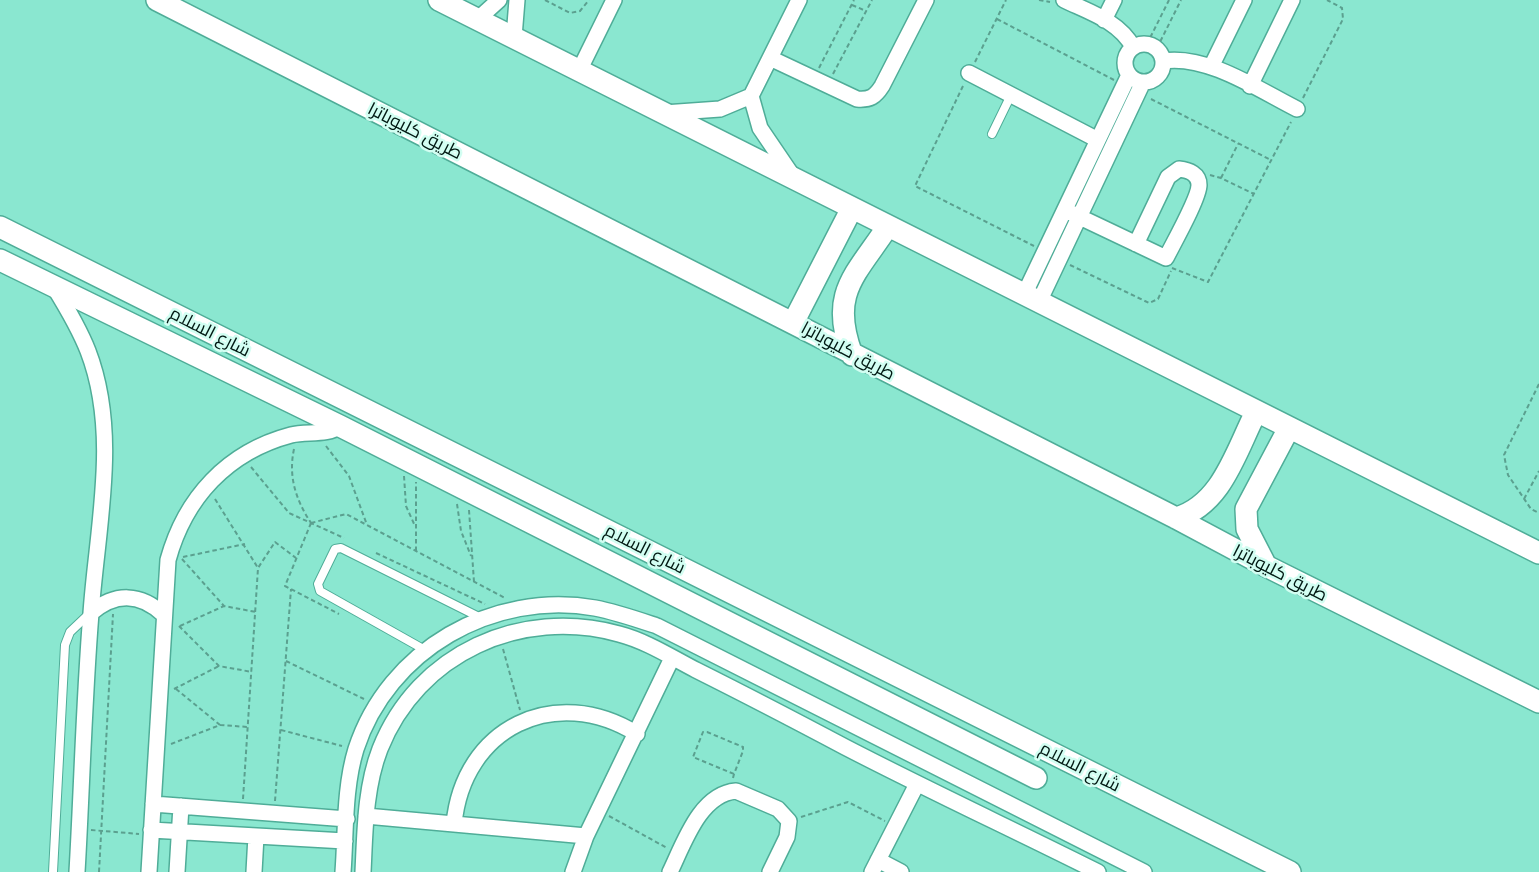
<!DOCTYPE html>
<html>
<head>
<meta charset="utf-8">
<style>
  body { margin:0 }
  canvas { display:block; background:#8ae7d0 }
</style>
</head>
<body>
<canvas width="1539" height="872"></canvas>
<script>
const g = document.querySelector('canvas').getContext('2d');
g.lineJoin = 'round';
function trace(path, color, width, dash) { g.strokeStyle = color; g.lineWidth = width; g.lineCap = dash ? 'butt' : 'round'; g.setLineDash(dash || []); g.stroke(path); }
function write(font, color, halo, rows, align = 'center') {
  g.font = font + ' "Golos Text",Cairo,sans-serif'; g.lineWidth = 5; g.setLineDash([]); g.textBaseline = 'middle'; g.strokeStyle = halo; g.fillStyle = color; for (const [text, x, y, turn = 0] of rows) {
    g.save(); g.translate(x, y); g.rotate((+turn || 0) * Math.PI / 180); g.textAlign = isNaN(turn) ? turn : align; if (halo) g.strokeText(text, 0, 0); g.fillText(text, 0, 0); g.restore();
  }
}
const path = new Path2D(`
  M545,0L570,13L580,11L589,0
  M1039,0L1050,2
  M852,5L866,11
  M997,19L1114,80
  M1147,44L1169,0
  M1157,48L1181,0
  M975,62L1006,0
  M819,68L854,0
  M833,74L872,0
  M963,86L915,186L1034,246
  M1303,98L1343,19L1342,8L1327,0
  M1151,99L1271,160
  M1210,175L1221,178L1254,194
  M1221,178L1238,144
  M1070,265L1149,303L1158,299L1171,271
  M1172,268L1208,282L1291,122
  M1539,384L1504,455L1508,475L1531,509L1539,513
  M326,446L349,476L367,525
  M294,449C288,477 296,500 311,523
  M251,467L289,513L344,538
  M404,476L406,506L415,526
  M215,499L258,568
  M1524,499L1539,471
  M457,504L461,531L471,556
  M469,510L474,582
  M311,523L346,514L505,598
  M311,523L285,586L339,614
  M416,551V482
  M376,553L485,604
  M183,557L245,544
  M182,559L224,606L256,612
  M179,626L219,666L252,672
  M180,626L224,606
  M503,649L520,710
  M286,661L364,699
  M174,689L219,666
  M176,689L220,725
  M281,730L342,746
  M171,744L220,725L248,727
  M733,778L734,774L743,751V747L707,732H703L693,757L734,774
  M243,799L258,568L275,542L296,558
  M275,801L291,589
  M609,816L667,848
  M801,817L848,802L885,821
  M91,830L139,834
  M99,872L113,614`);
const service = new Path2D(`
  M992,134L1011,95
  M425,650L320,591L318,584L335,549L341,548L481,618
  M53,872L65,645L70,632L89,614`);
const minor = new Path2D(`
  M1064,0C1089,12 1119,21 1133,47
  M478,19L499,0
  M1104,20L1114,0
  M514,37L517,0
  M1125 63a19 19 0 1 1 38 0a19 19 0 1 1-38 0Z
  M770,58L857,99C870,100 875,97 882,86L926,0
  M1163,61C1207,54 1259,90 1297,109
  M1211,67L1244,0
  M579,71L614,0
  M969,73L1098,140
  M1250,86L1292,0
  M664,113L720,109L751,96
  M794,178L760,128L751,96L799,0
  M1065,210L1166,258C1173,244 1199,198 1199,185C1199,174 1189,170 1179,169L1168,177L1136,244
  M54,287C67,308 79,328 88,351C120,434 97,527 91,613C84,699 82,786 77,872
  M1024,295L1129,75
  M1039,302L1143,82
  M91,613C115,592 141,593 164,615
  M153,804L347,819
  M366,816L586,836
  M454,824C463,728 555,683 637,734
  M151,830L345,841
  M878,860L901,872
  M149,872L168,560C185,498 227,452 291,435C307,431 327,436 340,426
  M177,872L181,806
  M254,872L256,836
  M343,872C346,832 344,788 356,749C388,650 493,590 595,608C616,612 636,619 657,626L1144,872
  M363,872C365,831 365,788 380,749C418,653 521,607 619,634C646,641 671,657 696,670C746,695 796,721 845,747C928,790 1014,830 1098,872
  M573,872L586,836L672,658
  M670,872C684,843 700,794 736,791L778,809L789,821L787,837L770,872
  M872,872L917,784`);
const secondary = new Path2D(`
  M157,0L1176,518L1266,566L1539,702
  M439,0L1539,553
  M0,227L1290,872
  M0,260L340,426L1036,778
  M793,323L852,208
  M852,355C829,293 855,276 888,226
  M1176,518C1222,505 1236,451 1256,412
  M1266,566L1247,529L1246,509L1289,428`);
const streetNames = [
  ["طريق كليوباترا",415,131,27],
  ["شارع السلام",210,332,27],
  ["طريق كليوباترا",848,351,28],
  ["شارع السلام",645,549,27],
  ["طريق كليوباترا",1280,573,27],
  ["شارع السلام",1080,767,27]
];
trace(service, '#4fad98', 10);
trace(minor, '#4fad98', 18);
trace(secondary, '#4fad98', 24);
trace(path, '#5ba08f', 2, [4.5, 3]);
trace(service, '#fff', 8);
trace(minor, '#fff', 15);
trace(secondary, '#fff', 21);
write('18px', '#001812', '#d2fef2', streetNames);
</script>
</body>
</html>
